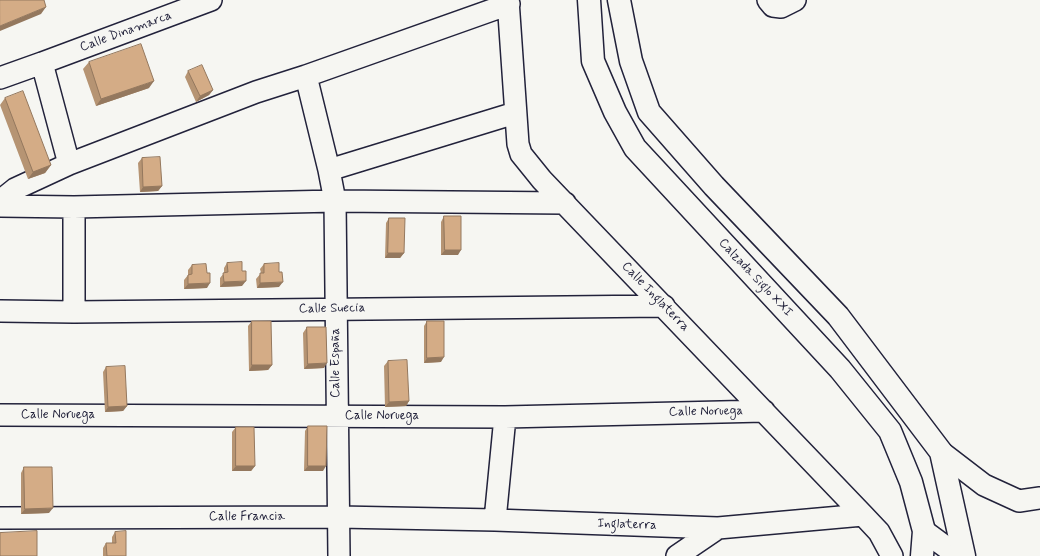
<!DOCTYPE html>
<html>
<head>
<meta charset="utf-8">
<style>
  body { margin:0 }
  canvas { display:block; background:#f6f6f2 }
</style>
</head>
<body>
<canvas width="1040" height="556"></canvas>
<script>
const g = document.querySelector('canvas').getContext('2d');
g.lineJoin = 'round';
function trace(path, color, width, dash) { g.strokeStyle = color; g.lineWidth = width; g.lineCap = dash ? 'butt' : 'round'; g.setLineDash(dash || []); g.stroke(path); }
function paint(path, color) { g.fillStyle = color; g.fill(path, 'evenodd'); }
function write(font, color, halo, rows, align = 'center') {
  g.font = font + ' Mynerve,sans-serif'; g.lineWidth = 3; g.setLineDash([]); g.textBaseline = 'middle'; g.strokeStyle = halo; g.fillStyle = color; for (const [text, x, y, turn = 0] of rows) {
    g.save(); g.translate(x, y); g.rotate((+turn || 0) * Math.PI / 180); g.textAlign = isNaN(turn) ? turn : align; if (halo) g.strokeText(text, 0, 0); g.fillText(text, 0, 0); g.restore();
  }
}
const street = new Path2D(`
  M508,0L518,144L521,154L542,180L863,515L879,532L892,556
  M768,0L773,6L781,7L795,0
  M42,63L211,0
  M306,76L509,4
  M0,78L42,63L69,164
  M329,170L515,113
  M0,201L15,189L69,164L256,92L306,76L329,170L335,201L339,556
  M0,206L74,207L335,201L565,203
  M74,207V312
  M0,311L74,312L664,306
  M0,415L505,417L764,411
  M505,417L495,520L718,528L863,515
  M941,452L984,485L1019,501L1040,498
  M0,518L339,517L495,520
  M924,531L958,556
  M677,556L718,528`);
const secondary = new Path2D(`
  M589,0L593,61L615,112L635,148L840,369L890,431L911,482L924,531L922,556
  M619,0L631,61L649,112L714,186L838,316L941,452L964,556`);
const wall = new Path2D(`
  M89,62L149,88L96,106L83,69Z
  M188,71L213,90L209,95L196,102L185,77Z
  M5,98L51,165L45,173L28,179L0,105Z
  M142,158L162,186L158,191L140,192L138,163Z
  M444,216L458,255H441V222Z
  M389,218L404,253L400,258H385L386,223Z
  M227,263L242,286L220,287V278L224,273V268Z
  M264,264L279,287L257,288L256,279L261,273L260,269Z
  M192,265L207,288L184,289V280L188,275V270Z
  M252,321L272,365L268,370L249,371L248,326Z
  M427,321L441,362L424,363V326Z
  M307,327L324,368L304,369L303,333Z
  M388,361L409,401L406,406L385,407L384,366Z
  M106,367L127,406L123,411L105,412L103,372Z
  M308,426L323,471H304L305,431Z
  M236,427L255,466L251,471H232V432Z
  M24,467L49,513L21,514V473Z
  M115,532L126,556H103V548L106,543H112V537Z`);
const shadedWall = new Path2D(`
  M46,7L41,14L0,31V26Z
  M154,81L149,88L96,106L101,99Z
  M213,90L209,95L196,102L200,96Z
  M51,165L45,173L28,179L33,172Z
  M162,186L158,191L140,192L143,187Z
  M445,250H461L458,255H441Z
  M388,253H404L400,258H385Z
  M246,281L242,286L220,287L224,282Z
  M283,282L279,287L257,288L260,283Z
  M210,283L207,288L184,289L188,284Z
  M444,357L441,362L424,363L427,358Z
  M327,363L324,368L304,369L308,364Z
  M252,365H272L268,370L249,371Z
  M409,401L406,406L385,407L389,402Z
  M127,406L123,411L105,412L108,407Z
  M236,466H255L251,471H232Z
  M308,466H326L323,471H304Z
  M53,508L49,513L21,514L25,509Z`);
const building = new Path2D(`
  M0,0H44L46,7L0,26Z
  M141,44L154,81L101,99L89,62Z
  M202,65L213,90L200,96L188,71Z
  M23,91L51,165L33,172L5,98Z
  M160,157L162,186L143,187L142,158Z
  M444,216H461V250H445Z
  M389,218H405L404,253H388Z
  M242,262V271H246V281L224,282L223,273L228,272L227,263Z
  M279,263V272H282L283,282L260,283V273H264V264Z
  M206,264L207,273H210V283L188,284V275L192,274V265Z
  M252,321H271L272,365H252Z
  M427,321H444V357L427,358Z
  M307,327H326L327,363L308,364Z
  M407,360L409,401L389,402L388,361Z
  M125,366L127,406L108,407L106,367Z
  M308,426H327L326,466H308Z
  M236,427H254L255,466H236Z
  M24,467H52L53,508L25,509Z
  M37,531V556H0V533Z
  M126,531V556H107L106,543H116L115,532Z`);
const streetNames = [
  ["Calle Dinamarca",126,32,-20],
  ["Calzada Siglo XXI",755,278,47],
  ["Calle Inglaterra",655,297,46],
  ["Calle Suecia",332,309,-1],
  ["Calle España",336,363,-90],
  ["Calle Noruega",706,412,-1],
  ["Calle Noruega",58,415],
  ["Calle Noruega",382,416],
  ["Calle Francia",247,517],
  ["Inglaterra",627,525,2]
];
trace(street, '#22223b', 24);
trace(secondary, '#22223b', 25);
trace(street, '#f6f6f2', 21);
trace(secondary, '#f6f6f2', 22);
paint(wall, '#b69473');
paint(shadedWall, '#94785e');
paint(building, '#d4ac86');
trace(building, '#94785e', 1);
write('13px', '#22223b', '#f6f6f2', streetNames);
</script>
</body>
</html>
